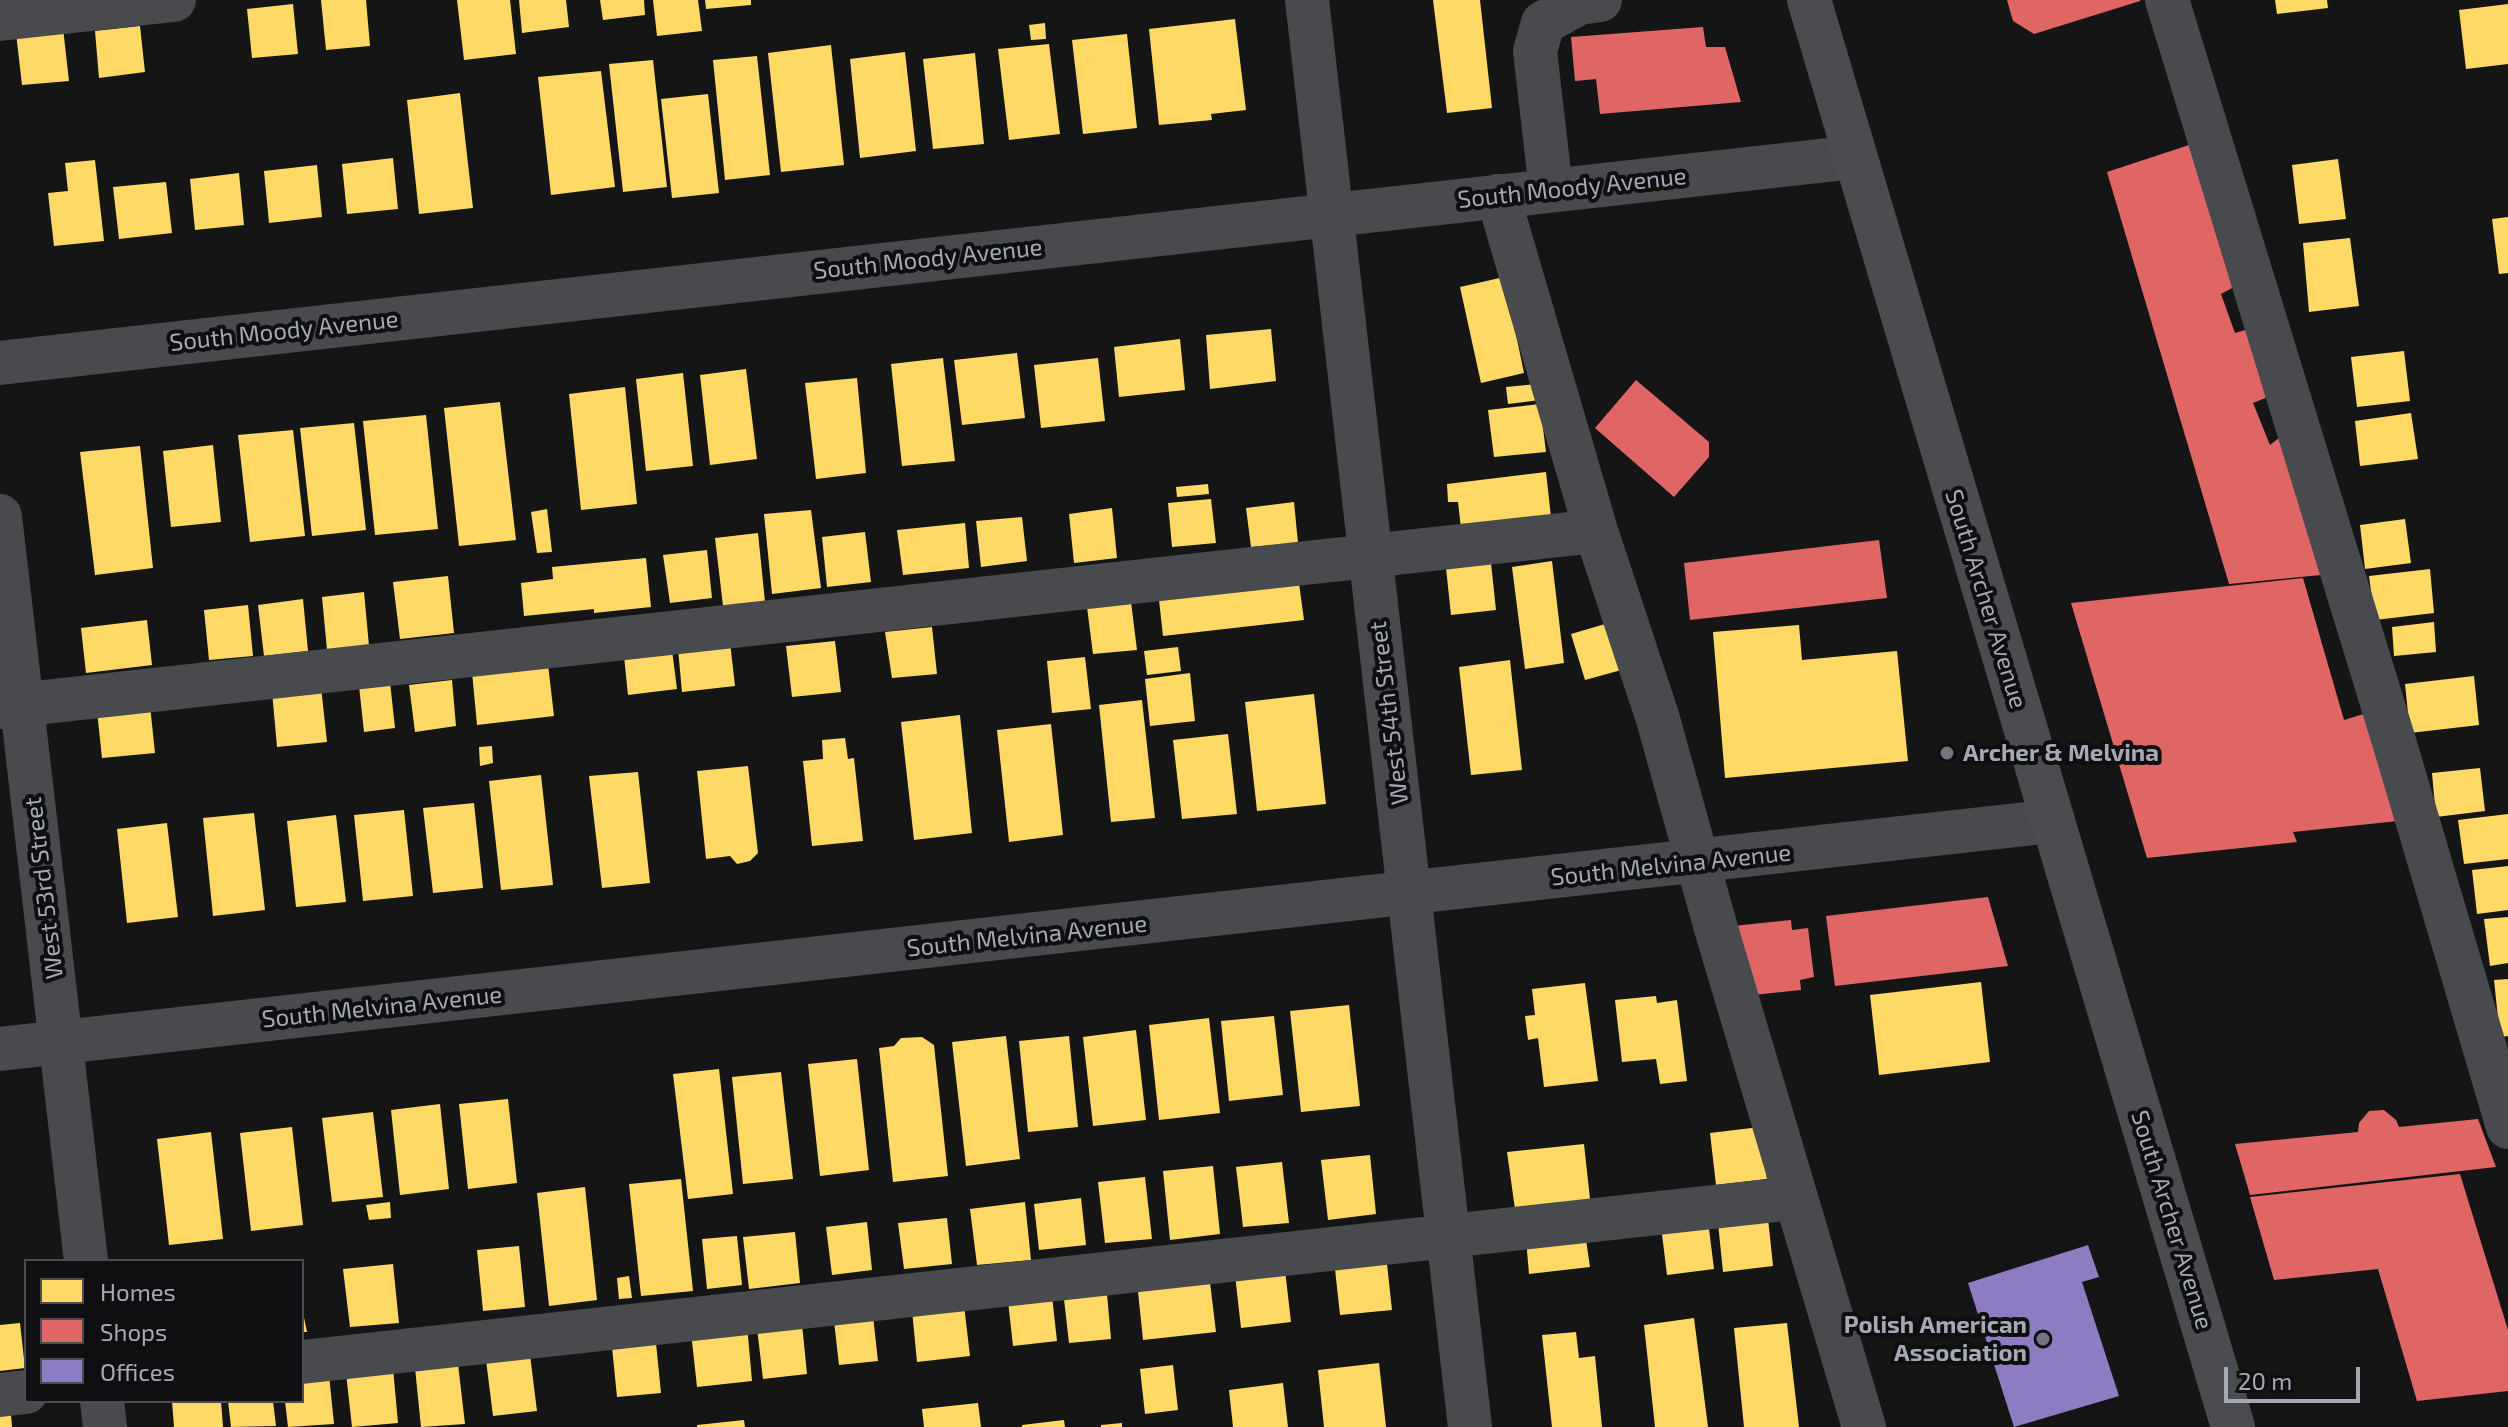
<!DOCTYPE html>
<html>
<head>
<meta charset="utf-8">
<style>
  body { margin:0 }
  #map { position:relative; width:2508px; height:1427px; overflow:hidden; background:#151515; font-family:"Exo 2",sans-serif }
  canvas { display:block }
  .legend { position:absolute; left:24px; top:1259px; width:280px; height:144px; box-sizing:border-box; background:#0f0f11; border:2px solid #4b4d53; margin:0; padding:10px 14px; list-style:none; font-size:24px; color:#a5a9b6 }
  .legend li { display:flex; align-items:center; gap:16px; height:40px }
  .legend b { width:40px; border:2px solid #4b4d53 }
  .scale { position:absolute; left:2224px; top:1367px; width:136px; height:36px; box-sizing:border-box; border:4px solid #a5a9b6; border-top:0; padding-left:10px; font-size:24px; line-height:28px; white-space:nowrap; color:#a5a9b6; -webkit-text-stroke:6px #0f0f11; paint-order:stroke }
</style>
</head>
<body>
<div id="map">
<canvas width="2508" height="1427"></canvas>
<ul class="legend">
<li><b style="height:22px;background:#ffd966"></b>Homes</li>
<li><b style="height:22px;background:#e06666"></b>Shops</li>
<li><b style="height:22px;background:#8e7cc3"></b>Offices</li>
</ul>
<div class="scale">20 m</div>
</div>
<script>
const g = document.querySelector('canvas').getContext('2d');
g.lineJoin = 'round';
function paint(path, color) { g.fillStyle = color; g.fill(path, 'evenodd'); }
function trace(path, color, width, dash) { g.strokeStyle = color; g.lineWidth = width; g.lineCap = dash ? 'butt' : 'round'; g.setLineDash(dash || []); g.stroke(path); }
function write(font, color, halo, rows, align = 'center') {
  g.font = font + ' "Exo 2",sans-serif'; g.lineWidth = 8; g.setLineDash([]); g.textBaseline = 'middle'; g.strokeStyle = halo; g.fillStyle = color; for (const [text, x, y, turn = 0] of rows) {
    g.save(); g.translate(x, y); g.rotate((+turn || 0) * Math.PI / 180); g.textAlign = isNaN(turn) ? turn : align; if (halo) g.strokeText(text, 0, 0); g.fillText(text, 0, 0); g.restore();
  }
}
const homes = new Path2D(`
  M321,0H366L370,46L326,50Z
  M457,0H510L516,54L464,60Z
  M519,0H566L569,27L522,33Z
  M600,0H644L645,15L603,20Z
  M653,0H698L702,31L657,36Z
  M705,0H751V5L706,9Z
  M1433,0H1480L1492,108L1447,113Z
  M2275,0H2327L2328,8L2277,14Z
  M293,4L298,54L252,58L247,9Z
  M2508,4V64L2466,69L2459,10Z
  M1235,19L1246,110L1211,114L1212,120L1159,125L1149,29Z
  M1045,23L1046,39L1031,40L1029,25Z
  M140,26L145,72L99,78L95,31Z
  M63,28L69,81L22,85L16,33Z
  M1127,34L1137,128L1083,134L1072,40Z
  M1049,44L1060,134L1009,140L998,49Z
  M831,45L844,165L781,172L768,53Z
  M905,52L916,151L860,158L850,59Z
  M975,53L984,144L933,149L923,59Z
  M757,56L770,175L725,180L713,60Z
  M653,60L667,187L623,192L609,64Z
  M601,71L615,187L551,195L538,77Z
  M460,93L473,208L419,214L407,100Z
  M708,94L719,193L672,198L661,99Z
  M393,158L398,209L347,214L342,164Z
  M2338,159L2346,219L2299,224L2292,165Z
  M95,160L104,241L54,246L48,193L68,191L65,163Z
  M317,165L322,217L269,223L264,171Z
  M239,173L244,225L195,230L190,179Z
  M166,182L172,233L119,239L113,187Z
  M2508,217V273L2499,274L2492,219Z
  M2350,238L2359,306L2309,312L2303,243Z
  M1504,277L1524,373L1481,383L1460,287Z
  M1271,329L1276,381L1210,389L1206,335Z
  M1180,339L1185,390L1119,397L1114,347Z
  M2404,351L2410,401L2357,407L2351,357Z
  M1017,353L1025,418L962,425L954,360Z
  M943,358L955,461L902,466L891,364Z
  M1098,358L1105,421L1041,428L1034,365Z
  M746,369L757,459L710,465L700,375Z
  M683,373L693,466L646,471L636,379Z
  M857,378L866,473L816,479L805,383Z
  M1537,384L1540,400L1508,404L1506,387Z
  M625,387L637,504L581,510L569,394Z
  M500,402L516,540L459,546L444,408Z
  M1540,404L1546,452L1494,457L1488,410Z
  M2411,413L2418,459L2360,466L2355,421Z
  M426,415L438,529L375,535L363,421Z
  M354,423L366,530L312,536L300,428Z
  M293,430L305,536L250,542L238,435Z
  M213,445L221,522L171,527L163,451Z
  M140,446L153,568L95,575L80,452Z
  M1546,472L1551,517L1461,528L1458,502H1448L1447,484Z
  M1208,484L1209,494L1177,497L1176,487Z
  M1211,499L1216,543L1172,547L1168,503Z
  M1294,502L1298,543L1251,547L1246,508Z
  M1112,508L1117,558L1074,563L1069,514Z
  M547,509L552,552L537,553L531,512Z
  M811,510L821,588L772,594L764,514Z
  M1022,517L1027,561L981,567L976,521Z
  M2405,519L2411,563L2365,569L2360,525Z
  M965,523L969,568L903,575L897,530Z
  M865,532L871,582L827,587L822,537Z
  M758,533L765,602L723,606L715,538Z
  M707,550L712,598L670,603L663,555Z
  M646,558L651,607L594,613V609L524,616L521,583L553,579L552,567Z
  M1552,561L1564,663L1525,669L1512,567Z
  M1491,563L1496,610L1451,615L1446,568Z
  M2430,569L2434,613L2375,620L2369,576Z
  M448,576L454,633L400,639L393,582Z
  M1298,576L1304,620L1163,636L1158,591Z
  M364,592L369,646L327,650L322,597Z
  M303,599L308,651L264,656L258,605Z
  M1131,602L1137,650L1093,654L1087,607Z
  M248,605L253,656L209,660L204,610Z
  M147,620L152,665L86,673L81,628Z
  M1612,622L1625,669L1585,680L1571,634Z
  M2434,622L2436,652L2394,656L2392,627Z
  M1799,625L1802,660L1897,651L1908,761L1725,778L1713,632Z
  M932,627L937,674L892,678L885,632Z
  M835,641L841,692L792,697L786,646Z
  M730,642L735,686L682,692L678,649Z
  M1178,647L1181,671L1147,675L1144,651Z
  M672,650L677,689L628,695L624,656Z
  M1085,657L1091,709L1052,713L1047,661Z
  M1510,660L1522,770L1471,775L1459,667Z
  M548,664L554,716L477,725L472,672Z
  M1190,673L1195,721L1150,726L1145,679Z
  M2474,676L2479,725L2410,733L2405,684Z
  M452,680L456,726L415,732L409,685Z
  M390,682L395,728L364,732L359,686Z
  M321,687L327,742L277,747L272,691Z
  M1314,694L1326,804L1257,811L1245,702Z
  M1142,700L1155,818L1111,822L1099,705Z
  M150,705L155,753L102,758L97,711Z
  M960,715L972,833L914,840L901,722Z
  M1051,724L1063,835L1009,842L997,730Z
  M1228,734L1237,814L1182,819L1173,740Z
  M845,738L848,759L854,758L863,841L812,846L803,761L823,759L822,740Z
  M492,746L493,763L480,766L479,747Z
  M748,766L758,853L750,861L737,864L730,856L706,859L697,771Z
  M2480,768L2485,811L2436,817L2432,773Z
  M638,772L650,883L602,888L589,776Z
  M541,775L553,885L501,890L489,781Z
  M474,803L483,888L433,893L423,808Z
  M404,810L413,896L363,901L354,815Z
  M254,813L265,910L213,916L203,818Z
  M2508,814V859L2464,864L2458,820Z
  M336,815L346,902L296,907L287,821Z
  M167,823L178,917L127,923L117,829Z
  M2508,866V910L2477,914L2472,870Z
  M2508,917V963L2490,966L2484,919Z
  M2508,979V1036L2500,1037L2494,980Z
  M1981,982L1990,1062L1879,1075L1870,995Z
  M1585,983L1598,1081L1544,1087L1538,1038L1528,1040L1525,1016L1535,1015L1532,989Z
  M1656,996L1657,1003L1677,1000L1687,1081L1660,1084L1656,1059L1622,1062L1615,1000Z
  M1349,1005L1360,1106L1301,1112L1290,1011Z
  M1274,1016L1283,1095L1229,1101L1221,1021Z
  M1209,1018L1220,1113L1159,1120L1149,1025Z
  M1136,1030L1146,1120L1093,1126L1083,1037Z
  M1006,1036L1020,1159L966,1166L952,1042Z
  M1069,1036L1078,1127L1028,1132L1019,1041Z
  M922,1037L934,1045L948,1176L893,1182L879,1048L894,1046L901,1038Z
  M857,1059L869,1170L820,1176L808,1064Z
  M719,1069L733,1194L688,1199L673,1074Z
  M781,1072L793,1179L743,1184L732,1077Z
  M508,1099L517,1183L468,1189L459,1104Z
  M440,1104L449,1189L400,1195L391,1110Z
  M373,1112L383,1197L332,1202L322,1118Z
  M292,1127L303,1225L251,1231L240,1133Z
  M1760,1127L1767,1179L1716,1185L1710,1133Z
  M211,1132L223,1239L169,1245L157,1139Z
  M1584,1144L1590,1199L1515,1209L1507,1152Z
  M1370,1155L1376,1214L1328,1220L1321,1160Z
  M1282,1162L1289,1223L1243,1227L1236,1167Z
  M1213,1166L1220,1234L1170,1240L1163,1171Z
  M1145,1177L1152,1239L1105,1243L1098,1182Z
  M681,1179L693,1291L641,1296L629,1184Z
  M585,1187L597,1300L549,1306L537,1193Z
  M1081,1198L1086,1245L1039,1250L1034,1204Z
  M390,1202L391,1218L369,1220L366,1205Z
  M1025,1202L1031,1260L977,1265L970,1209Z
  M947,1218L952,1264L904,1269L898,1223Z
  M1768,1218L1773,1266L1723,1272L1718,1223Z
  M1708,1221L1714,1269L1667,1275L1661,1226Z
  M867,1222L872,1270L832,1275L826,1227Z
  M795,1232L800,1283L749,1289L743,1237Z
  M1585,1233L1590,1267L1529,1274L1526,1239Z
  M737,1236L742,1285L707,1289L702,1239Z
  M519,1246L525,1307L483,1311L477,1250Z
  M393,1264L399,1323L350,1327L343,1269Z
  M1387,1264L1392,1310L1340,1315L1335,1269Z
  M1285,1270L1291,1322L1241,1328L1235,1275Z
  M1209,1274L1216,1332L1143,1340L1137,1282Z
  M629,1276L632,1298L619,1299L617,1278Z
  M1107,1294L1111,1339L1069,1343L1064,1299Z
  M1052,1296L1057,1341L1013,1346L1008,1301Z
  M964,1305L970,1356L917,1362L912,1310Z
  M302,1308L307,1332H302Z
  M873,1316L878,1361L839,1365L834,1321Z
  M1694,1318L1708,1427H1655L1644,1325Z
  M20,1323L25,1368L0,1371V1325Z
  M1787,1323L1799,1427H1744L1734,1328Z
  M802,1324L807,1374L763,1379L757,1328Z
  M747,1325L752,1381L697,1387L691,1332Z
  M1576,1332L1579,1358L1595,1356L1602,1427H1552L1542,1335Z
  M656,1343L661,1393L617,1397L612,1347Z
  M530,1355L537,1411L493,1416L486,1360Z
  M1379,1363L1386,1427H1324L1318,1370Z
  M458,1364L465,1424L421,1427L415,1368Z
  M1173,1365L1178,1410L1145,1414L1140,1369Z
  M393,1368L398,1423L352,1427L346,1373Z
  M329,1375L334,1424L288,1427L285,1401H302V1378Z
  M1283,1383L1288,1427H1233L1229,1390Z
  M172,1401H221L223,1427H174Z
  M228,1401H273L276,1426L231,1427Z
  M978,1403L981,1427H924L922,1409Z
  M11,1414L12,1427H0V1416Z
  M744,1420L745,1427H697V1425Z
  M1064,1420L1065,1427H1022V1425Z
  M1122,1423V1427H1101V1425Z`);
const shops = new Path2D(`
  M2007,0H2140V1L2034,34L2013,21Z
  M1703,27L1706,47H1725L1741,102L1600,114L1596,79L1575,81L1571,37Z
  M2192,144L2234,287L2221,294L2235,333L2249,329L2270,396L2253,403L2270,445L2280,437L2321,575L2229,584L2107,172Z
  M1636,380L1709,442V457L1674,497L1595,428Z
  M1879,540L1887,598L1690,620L1684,563Z
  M2303,578L2344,720L2367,713L2398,821L2293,832L2297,842L2147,858L2071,603Z
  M1988,897L2008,966L1835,986L1826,916Z
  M1791,920L1792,930L1808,928L1814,977L1800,980L1801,990L1753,995L1733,926Z
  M2384,1110L2396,1120L2399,1127L2478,1119L2496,1167L2250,1195L2235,1144L2358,1132L2359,1123L2369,1111Z
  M2460,1174L2508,1330V1391L2417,1401L2378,1269L2274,1280L2250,1197Z`);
const offices = new Path2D(`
  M2088,1245L2099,1277L2082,1282L2119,1396L2014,1427L1968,1283Z`);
const minor = new Path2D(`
  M1307,0L1470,1427
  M2167,0L2396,748L2508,1127
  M0,19L174,0
  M1551,190L1535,51L1543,23L1579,3L1600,0
  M1498,196L1596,531L1658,719L1715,925L1864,1427
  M0,363L1855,157
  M0,516L86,1261
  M0,707L1596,531
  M0,1049L2053,821
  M302,1362L1795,1198
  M0,1395L26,1392
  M102,1401L105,1427`);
const major = new Path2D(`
  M1809,0L2233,1427`);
const markers = [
  [1947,753,8,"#73757e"],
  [2043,1339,8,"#73757e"]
];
const streetNames = [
  ["South Moody Avenue",1572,188,-6],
  ["South Moody Avenue",928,259,-6],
  ["South Moody Avenue",284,331,-6],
  ["South Archer Avenue",1986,599,73],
  ["West 54th Street",1389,713,-97],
  ["South Melvina Avenue",1671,865,-6],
  ["West 53rd Street",44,888,-97],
  ["South Melvina Avenue",1027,936,-6],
  ["South Melvina Avenue",382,1007,-6],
  ["South Archer Avenue",2172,1220,73]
];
const poiNames = [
  ["Archer & Melvina",1963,753],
  ["Polish American",2027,1325,"right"],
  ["Association",2027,1353,"right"]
];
paint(homes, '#ffd966');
paint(shops, '#e06666');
paint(offices, '#8e7cc3');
trace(minor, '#494a4e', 44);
trace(major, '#4b4c50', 44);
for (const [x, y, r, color] of markers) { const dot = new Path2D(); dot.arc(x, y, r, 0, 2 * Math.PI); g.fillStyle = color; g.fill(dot); trace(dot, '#0f0f11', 3); }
write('24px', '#a5a9b6', '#0f0f11', streetNames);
write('bold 24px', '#a5a9b6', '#0f0f11', poiNames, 'left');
</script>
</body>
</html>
